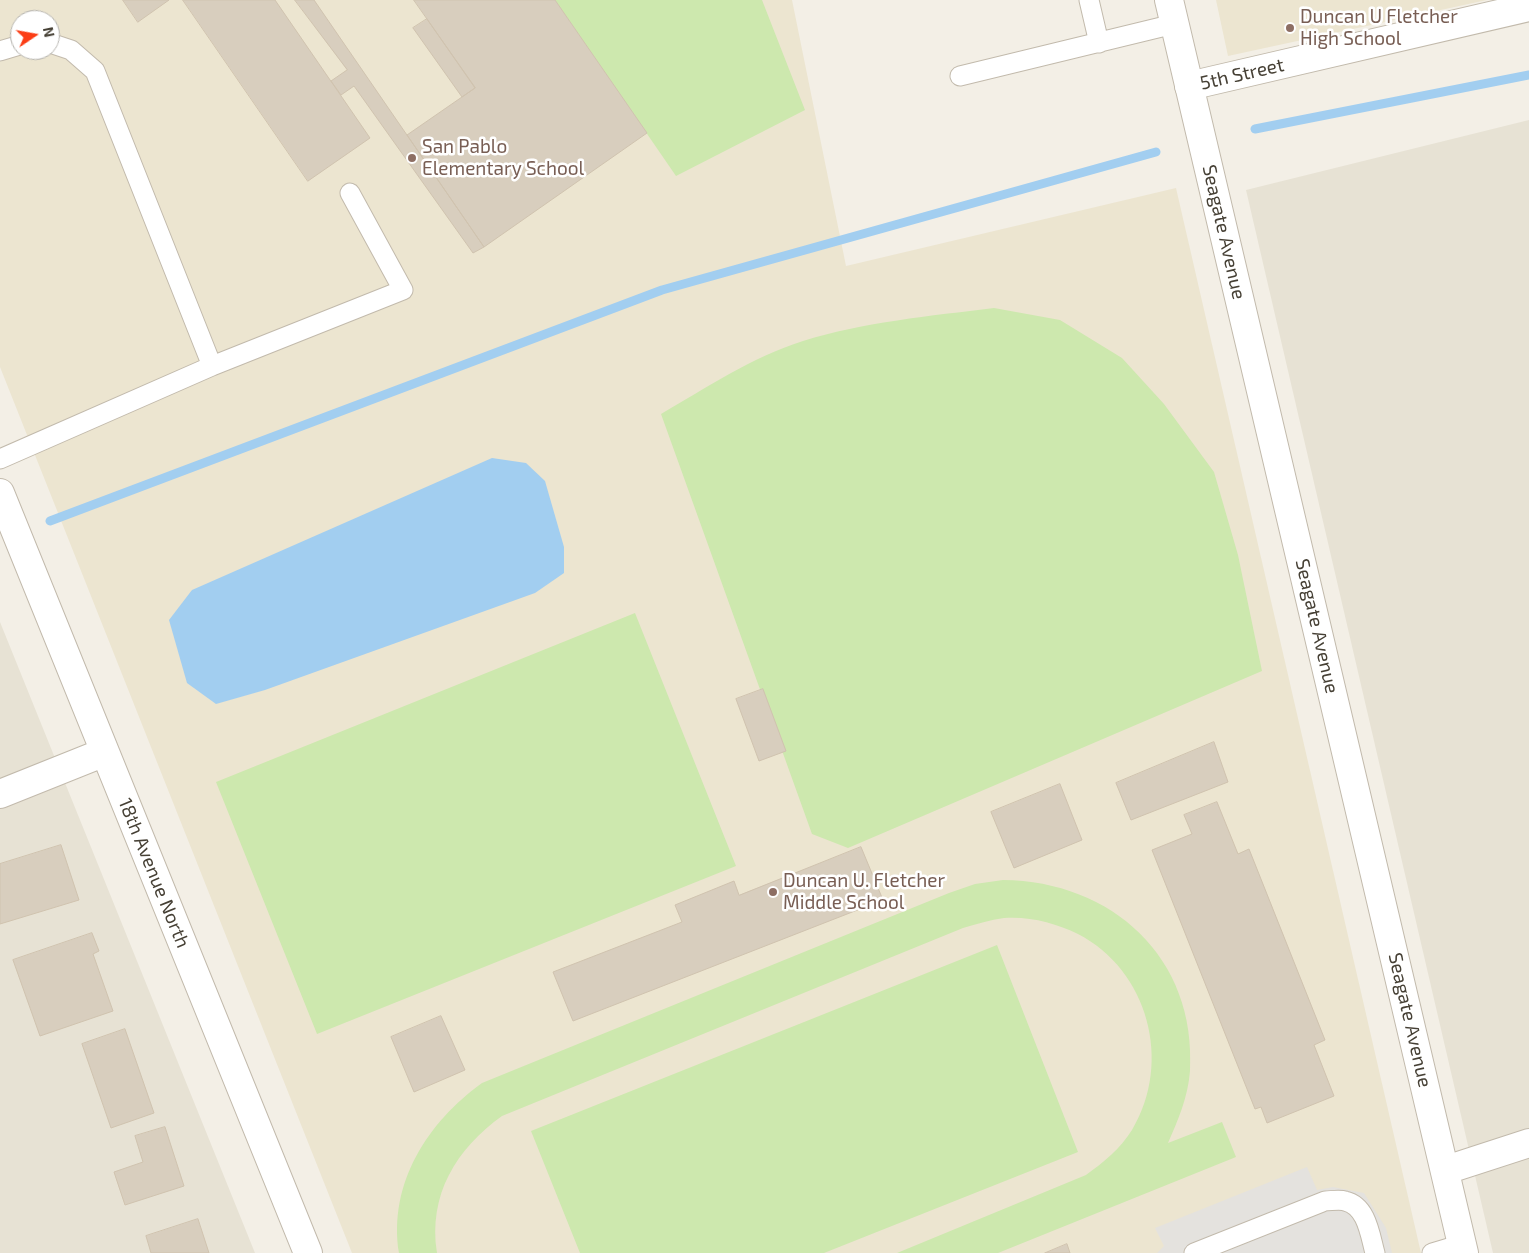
<!DOCTYPE html>
<html>
<head>
<meta charset="utf-8">
<style>
  body { margin:0 }
  #map { position:relative; width:1529px; height:1253px; overflow:hidden; background:#f3efe6; font-family:"Exo 2",sans-serif }
  canvas { display:block }
  .north { position:absolute; left:10px; top:10px; width:50px; height:50px; box-sizing:border-box; background:#fff; border:1px solid #b5b3ae; border-radius:50%; rotate:78deg; font-size:14px; font-weight:700; line-height:20px; text-align:center; color:#464035 }
  .north::after { content:''; display:block; margin:auto; width:18px; height:22px; background:#fb3d15; clip-path:polygon(50% 0,100% 100%,50% 72%,0 100%) }
</style>
</head>
<body>
<div id="map">
<canvas width="1529" height="1253"></canvas>
<div class="north">N</div>
</div>
<script>
const g = document.querySelector('canvas').getContext('2d');
g.lineJoin = 'round';
function paint(path, color) { g.fillStyle = color; g.fill(path, 'evenodd'); }
function trace(path, color, width, dash) { g.strokeStyle = color; g.lineWidth = width; g.lineCap = dash ? 'butt' : 'round'; g.setLineDash(dash || []); g.stroke(path); }
function write(font, color, halo, rows, align = 'center') {
  g.font = font + ' "Exo 2",sans-serif'; g.lineWidth = 5; g.setLineDash([]); g.textBaseline = 'middle'; g.strokeStyle = halo; g.fillStyle = color; for (const [text, x, y, turn = 0] of rows) {
    g.save(); g.translate(x, y); g.rotate((+turn || 0) * Math.PI / 180); g.textAlign = isNaN(turn) ? turn : align; if (halo) g.strokeText(text, 0, 0); g.fillText(text, 0, 0); g.restore();
  }
}
const residential = new Path2D(`
  M1529,120V1253H1493L1246,190Z
  M0,622L255,1253H0Z`);
const education = new Path2D(`
  M0,0H792L846,266L1176,188L1421,1253H352L0,367ZM20,20H50V50H20Z
  M1216,0H1487L1228,56Z`);
const green = new Path2D(`
  M555,0H762L805,110L676,176Z
  M994,308L1060,320L1122,358L1164,404L1214,472L1238,555L1262,671L848,848L812,834L661,414C706,388 752,357 803,341C864,322 930,316 994,308Z
  M635,613L736,866L317,1034L216,782Z
  M1003,880C1112,881 1197,958 1190,1071C1188,1097 1178,1120 1168,1143L1222,1122L1236,1157L998,1253H897L1086,1175C1104,1162 1120,1149 1132,1130C1173,1062 1148,970 1078,934C1056,923 1029,916 1004,918C990,920 977,924 963,928L502,1116C456,1149 428,1195 437,1253H399C388,1183 428,1122 482,1083L949,893L975,884Z
  M997,945L1078,1152L824,1253H580L531,1131Z`);
const parking = new Path2D(`
  M1307,1167L1317,1190L1333,1187L1364,1193L1386,1228L1392,1253H1157L1164,1246L1155,1228Z`);
const water = new Path2D(`
  M492,458L526,463L545,481L564,547V573L535,593L265,690L216,704L187,683L169,620L192,590Z`);
const stream = new Path2D(`
  M1255,129L1529,75
  M50,521L662,290L1156,152`);
const building = new Path2D(`
  M123,0H169L138,22Z
  M183,0H275L370,138L308,181Z
  M295,0H314L484,247L473,253L354,86L341,95L331,81L347,70Z
  M414,0H555L647,133L484,247L407,135L475,88Z
  M427,19L475,88L462,97L413,28Z
  M763,689L786,751L759,761L736,699Z
  M1214,742L1228,782L1131,820L1116,783Z
  M1060,784L1082,840L1014,868L991,812Z
  M1217,802L1238,854L1249,849L1325,1040L1314,1045L1334,1096L1267,1123L1261,1107L1255,1109L1152,850L1192,834L1184,815Z
  M61,845L79,900L0,924V864Z
  M861,847L883,900L573,1021L553,972L682,922L675,905L734,881L739,895Z
  M92,933L99,951L93,954L113,1011L40,1036L13,960Z
  M441,1016L465,1070L414,1092L391,1037Z
  M125,1029L154,1113L111,1128L82,1044Z
  M165,1127L184,1186L125,1205L114,1172L143,1162L135,1136Z
  M198,1219L209,1253H151L146,1236Z
  M1067,1244L1070,1253H1045Z`);
const service = new Path2D(`
  M1089,0L1099,43
  M50,43L71,50L95,71L212,366
  M0,51L20,45
  M960,76L1174,24
  M0,459L212,366L403,290L350,193
  M1194,1253L1325,1201C1331,1201 1339,1199 1345,1201C1367,1206 1370,1235 1375,1253
  M1432,1253L1462,1244`);
const minor = new Path2D(`
  M1189,86L1529,7
  M0,493L308,1253
  M0,794L105,752
  M1446,1170L1529,1143`);
const tertiary = new Path2D(`
  M1169,0L1464,1253`);
const markers = [
  [1290,28,5,"#8d6e63"],
  [412,158,5,"#8d6e63"],
  [773,892,5,"#8d6e63"]
];
const educationNames = [
  ["Duncan U Fletcher",1300,17],
  ["High School",1300,39],
  ["San Pablo",422,147],
  ["Elementary School",422,169],
  ["Duncan U. Fletcher",783,881],
  ["Middle School",783,903]
];
const streetNames = [
  ["5th Street",1242,74,-13],
  ["Seagate Avenue",1224,232,77],
  ["Seagate Avenue",1317,626,77],
  ["18th Avenue North",154,873,68],
  ["Seagate Avenue",1410,1020,77]
];
paint(residential, '#e7e2d4');
paint(education, '#ece5d0');
paint(green, '#cde8ae');
paint(parking, '#e4e2de');
paint(water, '#a2cef0');
trace(stream, '#a2cef0', 9);
paint(building, '#d8cebe');
trace(building, '#d0c3af', 1);
trace(service, '#c2baac', 21);
trace(minor, '#c2baac', 30);
trace(tertiary, '#c2baac', 30);
trace(service, '#fff', 19);
trace(minor, '#fff', 28);
trace(tertiary, '#fff', 28);
for (const [x, y, r, color] of markers) { const dot = new Path2D(); dot.arc(x, y, r, 0, 2 * Math.PI); g.fillStyle = color; g.fill(dot); trace(dot, '#fff', 2); }
write('19px', '#785e54', '#fff', educationNames, 'left');
write('19px', '#464035', '#fff', streetNames);
</script>
</body>
</html>
